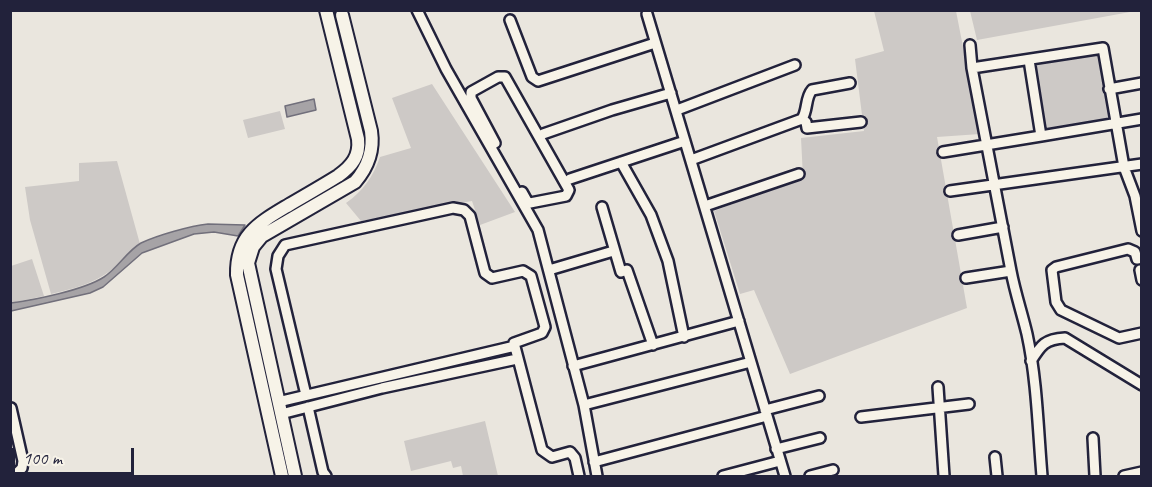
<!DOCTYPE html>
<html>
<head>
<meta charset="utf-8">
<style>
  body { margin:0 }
  #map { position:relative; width:1152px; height:487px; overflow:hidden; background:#eae6de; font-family:Caveat,sans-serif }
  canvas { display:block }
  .frame { position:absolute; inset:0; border:12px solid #22223b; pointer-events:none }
  .scale { position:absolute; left:12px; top:448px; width:122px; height:27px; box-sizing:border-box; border:3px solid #22223b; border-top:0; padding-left:8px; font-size:18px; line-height:21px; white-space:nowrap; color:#22223b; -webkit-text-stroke:4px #f7f3e8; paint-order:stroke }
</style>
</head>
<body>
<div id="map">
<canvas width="1152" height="487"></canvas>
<div class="frame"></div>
<div class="scale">100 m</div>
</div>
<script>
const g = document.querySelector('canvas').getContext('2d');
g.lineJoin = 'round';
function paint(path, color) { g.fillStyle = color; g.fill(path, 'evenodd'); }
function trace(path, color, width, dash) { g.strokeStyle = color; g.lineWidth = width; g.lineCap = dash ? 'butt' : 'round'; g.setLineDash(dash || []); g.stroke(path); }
const green = new Path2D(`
  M1141,10L977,40L970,11V10Z
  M874,11H956L980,134L937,137L967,308L790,374L754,290L740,294L714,211L803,177L801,138L864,131L855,59L884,51Z
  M1106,45L1120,129L1037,142L1023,58Z
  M432,84L515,212L480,225L472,201L361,221L346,203C363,191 373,177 380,157L411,148L392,98Z
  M280,111L285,129L248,138L243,120Z
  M117,161L140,244C106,277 98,283 51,294L30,220L25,187L79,181V163Z
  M32,259L44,296L11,303V266Z
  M485,421L498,476H463L461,466L453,468L451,461L411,471L404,441Z`);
const water = new Path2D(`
  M314,99L316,110L287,117L285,106Z
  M208,224L245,225L238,236L214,232L194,234L142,253L103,287L90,293L11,311V303C34,300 84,290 104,277C118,268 127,251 141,243C158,235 190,226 208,224Z`);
const minor = new Path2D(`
  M417,10L446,69L538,230L584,405L597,476
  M647,14L785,476
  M510,20L532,77L538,81L655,43
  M970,45L972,68L1011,271C1015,292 1022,313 1027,334C1037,380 1038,429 1042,476
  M1029,60L1041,136L1142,119
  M972,68L1103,48L1124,167L1135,196L1142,231
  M1109,89L1142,83
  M677,110L795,65
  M802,119C808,110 805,98 812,90L850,83
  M543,134L612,110L671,93
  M492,145L495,143L471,98V92L498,77H505L569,190L566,196L530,203L527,201L522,192
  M943,152L1041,136
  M691,160L802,119L806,122L807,128L861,122
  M621,162L651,215L668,261L684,337
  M570,179L685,141
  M950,191L1142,164
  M705,206L799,174
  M602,207L621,272L627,270L653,345
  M958,235L1003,227
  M1142,258L1137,259L1135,252L1128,249L1056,267L1052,270L1056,302L1061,310L1119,338L1142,333
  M549,270L610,252
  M1142,270H1140L1142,280
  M966,278L1011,271
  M1031,361C1041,345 1045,339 1065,338L1142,385
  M573,366L739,321
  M938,387L944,476
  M306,395L276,269L278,256L285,245L453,208L464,210L470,216L485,273L492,278L523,271L531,276L545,327L542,333L514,343L542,450L552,457L570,452L575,458L579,476
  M278,402L515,346
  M584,405L751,362
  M308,407L323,472L326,476
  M11,408L23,461L22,468L14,476
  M765,410L819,396
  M281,414L382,388L517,359
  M861,417L969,404
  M1093,438L1095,476
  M776,449L820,438
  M995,457L997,476
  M594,462L767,416
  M723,476L780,461
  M810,476L833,470
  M1124,476L1142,472`);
const major = new Path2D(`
  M282,476L237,275C236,235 259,223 289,205C306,195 322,186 338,176C352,166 360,156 358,139L326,10
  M295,476L248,263L253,247L262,236L355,182C368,167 374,151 371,131L342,15`);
paint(green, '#cdc9c6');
paint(water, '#a6a3a6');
trace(water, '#716f7b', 1.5);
trace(minor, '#22223b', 14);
trace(major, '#22223b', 16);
trace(minor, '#f7f3e8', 9);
trace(major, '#f7f3e8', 12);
</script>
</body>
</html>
